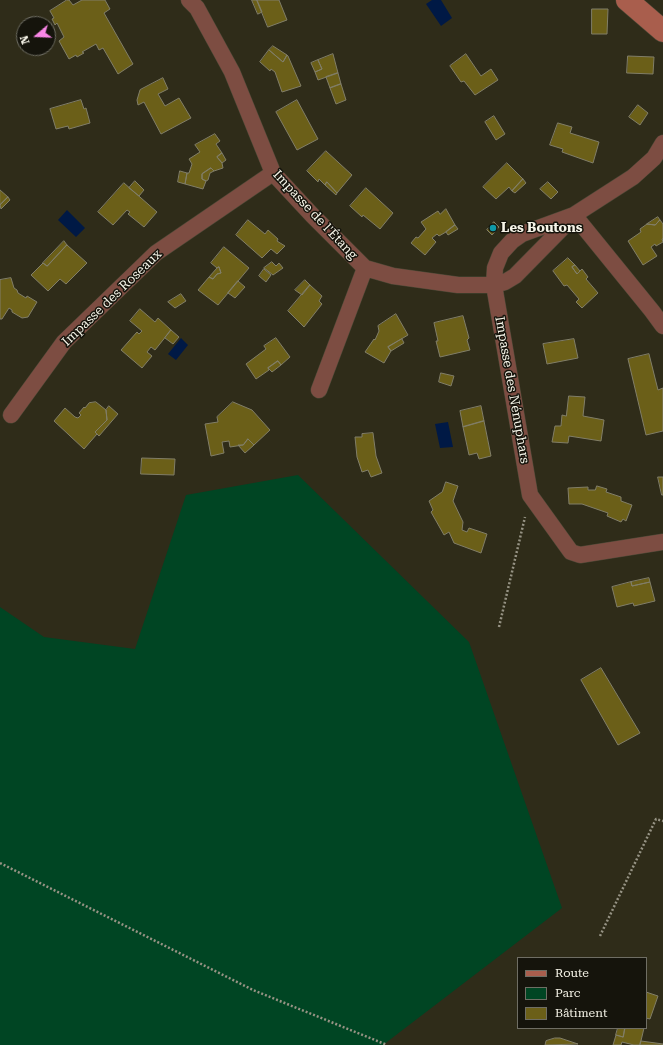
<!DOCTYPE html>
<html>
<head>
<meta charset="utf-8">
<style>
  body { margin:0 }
  #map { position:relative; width:663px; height:1045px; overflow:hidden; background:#2f2c19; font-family:"Roboto Serif",serif }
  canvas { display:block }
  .legend { position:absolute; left:517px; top:957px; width:130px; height:72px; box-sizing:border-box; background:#15140c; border:1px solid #6f6e64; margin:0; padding:5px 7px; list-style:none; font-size:12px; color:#f6f4e8 }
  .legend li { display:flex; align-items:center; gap:8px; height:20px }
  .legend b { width:20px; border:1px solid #6f6e64 }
  .north { position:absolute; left:16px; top:16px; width:40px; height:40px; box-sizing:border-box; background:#15140c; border:1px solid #6f6e64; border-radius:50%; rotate:251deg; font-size:11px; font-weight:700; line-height:16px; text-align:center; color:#f6f4e8 }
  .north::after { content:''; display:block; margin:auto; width:14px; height:18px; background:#fa87e7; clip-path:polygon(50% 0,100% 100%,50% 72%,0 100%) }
</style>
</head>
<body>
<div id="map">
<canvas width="663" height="1045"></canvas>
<ul class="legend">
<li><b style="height:5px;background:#a95e4d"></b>Route</li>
<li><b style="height:11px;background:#004523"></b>Parc</li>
<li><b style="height:11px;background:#6b5f18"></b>Bâtiment</li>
</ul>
<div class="north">N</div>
</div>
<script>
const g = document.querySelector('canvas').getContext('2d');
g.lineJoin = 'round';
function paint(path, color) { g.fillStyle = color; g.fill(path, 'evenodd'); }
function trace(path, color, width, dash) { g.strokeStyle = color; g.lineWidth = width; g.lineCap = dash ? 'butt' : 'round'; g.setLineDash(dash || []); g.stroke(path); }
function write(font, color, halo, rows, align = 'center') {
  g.font = font + ' "Roboto Serif",serif'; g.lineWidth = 3; g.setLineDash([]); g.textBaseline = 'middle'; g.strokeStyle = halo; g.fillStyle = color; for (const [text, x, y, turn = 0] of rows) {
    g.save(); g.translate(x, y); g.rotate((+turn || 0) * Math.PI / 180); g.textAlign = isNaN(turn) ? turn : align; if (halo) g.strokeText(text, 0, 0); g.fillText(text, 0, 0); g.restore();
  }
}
const green = new Path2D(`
  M298,475L469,642L562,908L383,1045H0V607L44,637L135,649L186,495Z`);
const water = new Path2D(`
  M432,0H441L452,18L441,26L426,4Z
  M67,210L85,228L76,237L58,220Z
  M181,338L188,345L176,360L168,354Z
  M448,422L453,447L440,448L435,424Z`);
const building = new Path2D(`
  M67,0H69L73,5L82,0H105L110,9L104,13L133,64L118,74L103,48L99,50L96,44L82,52L84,53L77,57L76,55L69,59L59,41L64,37L57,23L55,25L52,19L54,18L50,11Z
  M252,0H257L262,12L258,14Z
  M257,0H279L287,20L268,27Z
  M592,9H608L607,34H592Z
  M273,46L287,55L283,62L269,50Z
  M269,50L283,62L287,55L288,56L301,86L282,92L275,72L271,69L270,71L260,62Z
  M333,54L338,73L318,80L315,72L322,69L318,60Z
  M466,54L481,76L491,69L498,80L475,95L464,81L461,82L450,66Z
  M628,56L654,57L653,74L627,73Z
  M318,60L322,69L315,72L311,63Z
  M338,73L341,84L330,88L326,77Z
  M163,78L168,89L158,94L165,106L179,98L191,118L161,134L144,102L138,105L137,100L140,90Z
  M341,84L346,100L336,104L330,88Z
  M81,100L84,109L86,108L90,123L69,129L68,126L56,129L50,109Z
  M297,100L318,139L297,150L276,112Z
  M638,105L648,113L640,125L629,117Z
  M494,116L505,134L496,140L485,122Z
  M558,123L572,127L570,133L599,142L593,163L562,152L563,149L550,145Z
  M215,134L220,141L216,144L222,153L217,157L222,163L223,168L214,171L211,168L202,174V179L206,181L203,189L185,184L187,173H189L192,164L189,159L200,152L195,145Z
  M326,151L352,175L337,193L327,182L325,185L319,179L318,182L307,171Z
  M222,153L226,160L222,163L217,157Z
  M507,163L523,179L512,191L509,187L496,199L483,187Z
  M211,168L214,171L210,173L208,180L206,181L202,179V174Z
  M180,171L187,173L185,184L178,182Z
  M523,179L526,183L515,193L512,191Z
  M135,181L144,190L139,196L129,188Z
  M327,182L337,193L336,195L325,185Z
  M548,182L558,192L551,199L540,189Z
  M124,183L157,212L144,227L128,214L130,212L127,210L113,225L98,212Z
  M366,188L393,213L380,229L363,215L362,217L350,206Z
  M0,190L8,197L0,205Z
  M8,197L10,200L1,209L0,205Z
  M446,209L455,225L446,232L439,236L437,234L432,238L436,242L425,255L411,243L416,237L418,238L426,229L421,222L438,211L440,214Z
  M658,217L660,220L655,225L647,224Z
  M248,220L265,234L268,230L278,239L277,241L285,246L277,254L271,249L262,258L236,235Z
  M660,220L663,224V239H662L663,242L656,246L655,244L651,247L657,256L643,265L628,241L641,232L640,229L647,224L655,225Z
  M494,222L499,227L492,235L487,230Z
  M455,225L458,229L448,235L446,232Z
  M64,241L67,245L47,266L43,263Z
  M67,245L87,263L66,284L60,279L48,291L31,275L43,263L47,266Z
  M224,247L249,268L218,305L198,290L209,277L213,279L217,274L221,273L219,267L217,268L211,263Z
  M568,258L575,265L572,267L577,274L582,269L588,277L586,279L598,293L582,308L576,302L579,299L567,285L564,286L553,271Z
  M272,262L276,266L279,263L283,268L273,275L264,268Z
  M575,265L580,271L577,274L572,267Z
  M219,267L221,273L217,274L213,279L209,277L217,268Z
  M264,269L271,275L266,282L259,276Z
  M11,278L14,288L17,290L18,293L26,298L27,296L37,302L28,317L22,318L12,312V310L9,308L2,319H0V280Z
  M305,280L310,285L302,295L295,290Z
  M238,281L245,287L235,298L228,293Z
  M310,285L322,296L319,301L322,304L304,327L288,311Z
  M181,294L186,301L175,308L168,302Z
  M140,309L155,322L158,318L171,330L155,350L151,347L147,352L152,356L142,368L121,350L137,332L139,334L142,331L130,321Z
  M396,314L408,335L388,347L391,351L384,363L365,352L374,339L375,340L379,331L378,326Z
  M463,316L469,338L467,340L470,350L440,357L436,341H438L434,323Z
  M171,330L179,337L173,344L165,338Z
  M276,338L290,357L281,365L278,361L268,368L269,370L256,379L246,364L266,349L264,346Z
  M402,339L404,343L391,351L388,347Z
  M574,339L578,358L547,364L543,344Z
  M649,354L658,390L663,388V431L646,435L628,359Z
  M278,361L281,365L272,372L268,368Z
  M441,373L454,376L451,386L439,382Z
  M569,396L585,397L583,416L604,420L601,441L569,436L568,443L552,442L555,426H561L562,415L566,416Z
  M96,402L106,410L107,420L95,432L97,434L84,449L54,421L65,408L75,417L78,418L81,415L79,413L84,407L85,408L89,403Z
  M233,402L252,410L270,430L254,445L248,439L243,445L230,447L229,441L222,442L224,453L211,456L205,424L218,422L217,417Z
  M109,406L118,414L99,436L95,432L107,420L106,410Z
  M481,406L484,421L463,427L460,411Z
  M484,421L491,456L479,459L477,453L469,455L463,427Z
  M373,433L376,456L382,473L371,477L368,470L362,472L357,457L355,437H362V434Z
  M248,439L254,445L245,453L238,445H243Z
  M142,458L175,459L174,475L141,474Z
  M658,477H663V495H662Z
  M446,482L458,486L453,501L463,522L462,530L467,532L469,528L487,534L481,553L454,543L449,532L444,535L431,512L433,510L429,501L442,492Z
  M597,486L607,489L606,492L621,497V501L632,505L626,521L623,519L621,522L607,516L608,513L582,504H569L568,488L588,487V490H595Z
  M649,578L650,582L632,586L631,582Z
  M631,582L632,586L650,582L655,601L634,606L633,603L617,607L612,587Z
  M601,668L640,733L618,745L581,680Z
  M646,992L658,996L650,1019L646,1018Z
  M618,1028H625L623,1037L616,1035Z
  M625,1028H644L640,1045H634L622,1042L621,1045H613L616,1035L623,1037Z
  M555,1038H560L578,1044L545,1045L546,1041Z
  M641,1041L663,1044V1045H640Z`);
const path = new Path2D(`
  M499,627L525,517
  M0,863L253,990L387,1045
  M600,936L656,819L663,821`);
const minor = new Path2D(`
  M189,0L197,8L232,72L273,173L312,215L365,268L393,276L458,285H494L505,282L515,276L572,218
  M663,143L654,158L633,177L574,215L522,234L512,241L501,253L495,268L494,285L530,495L571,552L580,555L663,542
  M574,215L652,311L663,326
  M319,390L365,268
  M11,415L64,342L156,253L273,173`);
const secondary = new Path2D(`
  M627,0L663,31`);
const markers = [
  [493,228,4,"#0f9aa8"]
];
const streetNames = [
  ["Impasse de l'Étang",315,215,47],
  ["Impasse des Roseaux",112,298,-44],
  ["Impasse des Nénuphars",512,390,80]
];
const poiNames = [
  ["Les Boutons",501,228]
];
paint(green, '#004523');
paint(water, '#001945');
paint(building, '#6b5f18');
trace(building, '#817e68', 1);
trace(minor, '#4b4836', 17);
trace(secondary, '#4b4836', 23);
trace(path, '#969384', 2.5, [2, 2]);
trace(minor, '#7d4d42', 16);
trace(secondary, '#a95e4d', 22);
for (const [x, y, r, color] of markers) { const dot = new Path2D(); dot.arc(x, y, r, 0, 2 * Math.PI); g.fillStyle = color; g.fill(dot); trace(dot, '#15140c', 1.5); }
write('13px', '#f6f4e8', '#15140c', streetNames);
write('bold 13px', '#f6f4e8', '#15140c', poiNames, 'left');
</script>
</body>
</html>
